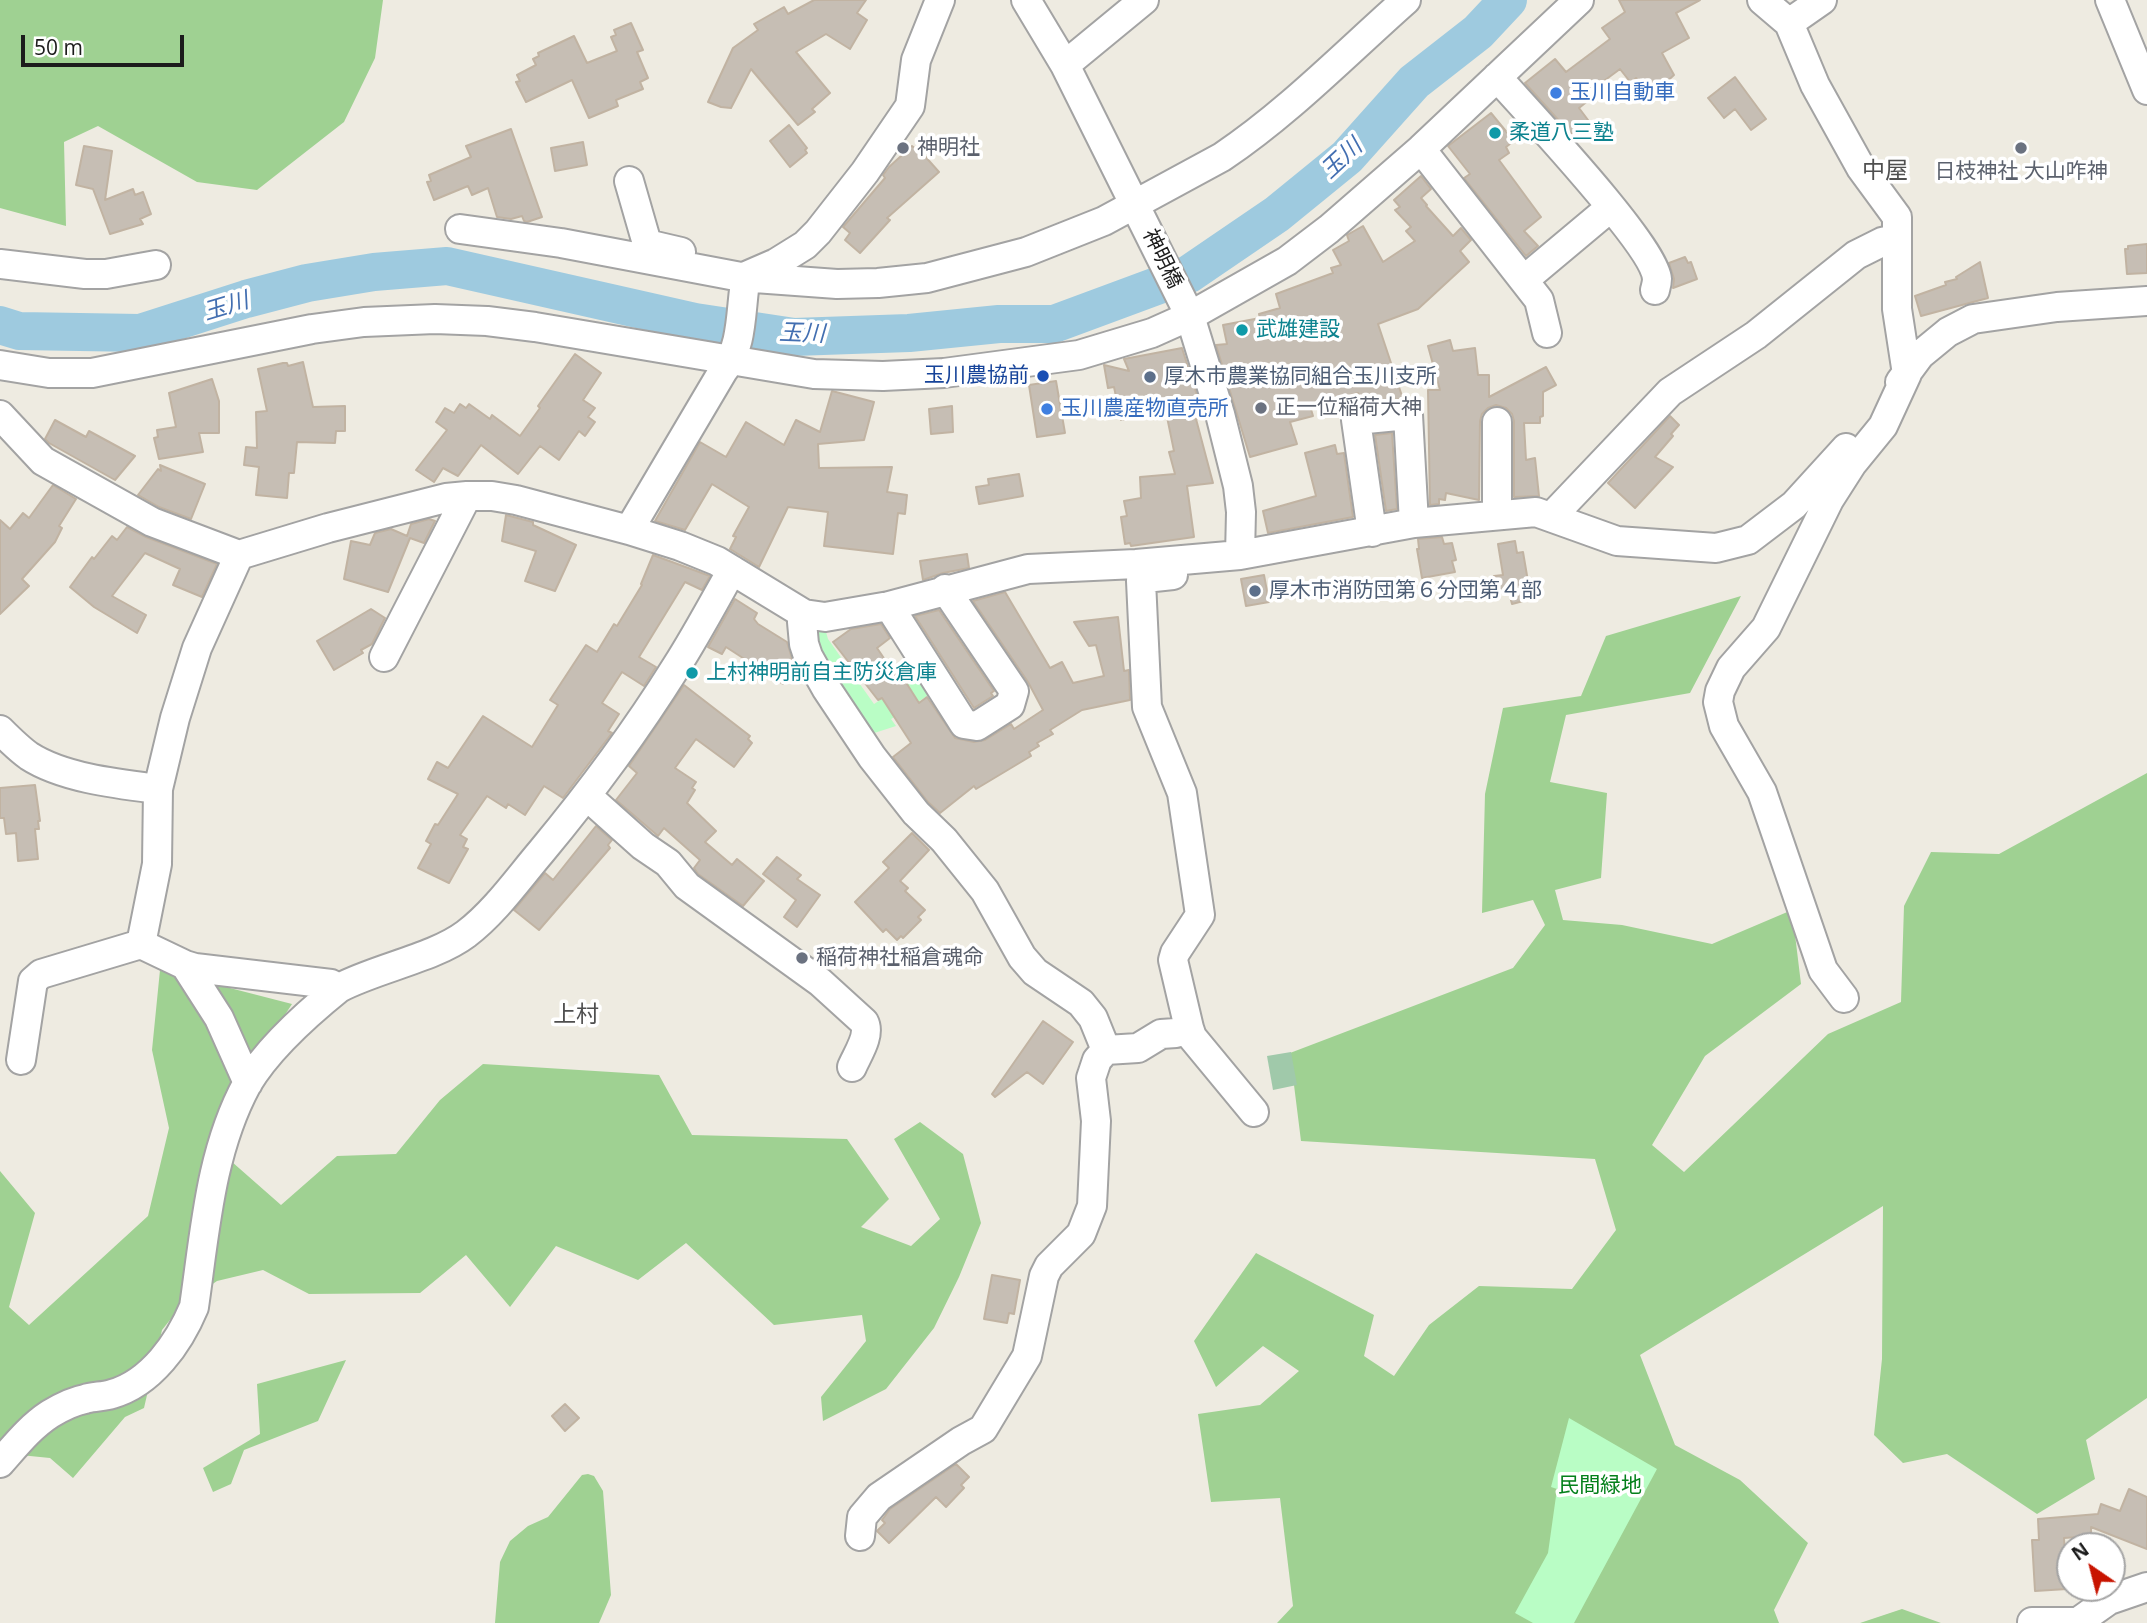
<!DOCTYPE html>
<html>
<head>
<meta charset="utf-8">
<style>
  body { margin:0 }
  #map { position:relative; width:2147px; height:1623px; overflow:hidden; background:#eeebe1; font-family:"Open Sans",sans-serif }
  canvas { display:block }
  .north { position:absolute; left:2056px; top:1532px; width:70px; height:70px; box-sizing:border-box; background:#fff; border:2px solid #a4a4a4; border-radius:50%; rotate:325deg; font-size:19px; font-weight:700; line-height:28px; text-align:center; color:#1c1c1c }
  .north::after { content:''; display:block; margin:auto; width:24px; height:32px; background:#c81400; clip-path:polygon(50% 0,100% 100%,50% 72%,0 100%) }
  .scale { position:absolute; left:21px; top:35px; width:163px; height:32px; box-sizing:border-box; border:4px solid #1c1c1c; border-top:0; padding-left:9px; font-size:21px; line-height:24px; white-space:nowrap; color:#1c1c1c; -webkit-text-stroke:5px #fff; paint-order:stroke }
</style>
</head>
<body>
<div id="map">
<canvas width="2147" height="1623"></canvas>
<div class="north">N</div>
<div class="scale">50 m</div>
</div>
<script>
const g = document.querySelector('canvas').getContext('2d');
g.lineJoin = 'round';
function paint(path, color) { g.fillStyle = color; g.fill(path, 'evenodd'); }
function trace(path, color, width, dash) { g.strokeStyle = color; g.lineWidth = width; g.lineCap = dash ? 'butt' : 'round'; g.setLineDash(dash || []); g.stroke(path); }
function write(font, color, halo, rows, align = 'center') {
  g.font = font + ' "Open Sans","Noto Sans JP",sans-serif'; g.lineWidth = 7; g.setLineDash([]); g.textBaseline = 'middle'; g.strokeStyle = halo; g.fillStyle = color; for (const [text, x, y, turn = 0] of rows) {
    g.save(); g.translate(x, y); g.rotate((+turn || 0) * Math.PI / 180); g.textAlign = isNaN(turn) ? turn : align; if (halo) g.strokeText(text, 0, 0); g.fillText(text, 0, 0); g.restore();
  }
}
const forest = new Path2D(`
  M0,0H383L375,58L344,122L257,190L197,182L98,126L64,142L66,226L0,208Z
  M1741,596L1690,693L1566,715L1550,782L1607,793L1601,878L1555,890L1563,920L1622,925L1712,944L1792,910L1801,984L1705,1056L1652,1145L1684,1172L1828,1034L1901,1002L1904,906L1931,852L1999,854L2147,773V1398L2086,1440L2095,1479L2037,1514L1947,1454L1903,1463L1874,1435L1882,1359L1883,1206L1640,1355L1675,1445L1740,1480L1808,1543L1774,1610L1779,1623H1277L1293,1606L1280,1498L1211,1502L1198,1414L1260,1405L1299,1371L1263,1346L1216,1387L1194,1341L1256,1253L1374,1315L1364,1356L1394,1376L1429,1325L1479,1286L1572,1289L1616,1230L1595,1159L1301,1141L1290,1053L1513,968L1545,925L1533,900L1482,913L1485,794L1503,708L1581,696L1606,636Z
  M160,970L292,1004L256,1059L215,1147L281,1205L337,1156L396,1154L440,1100L483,1064L659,1075L692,1135L847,1139L889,1199L861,1227L911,1246L940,1219L894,1139L920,1122L963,1154L981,1223L959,1277L934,1328L886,1389L823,1421L821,1397L866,1341L862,1315L774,1325L686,1243L638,1280L556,1246L510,1307L466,1255L420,1293L309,1294L263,1270L217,1281L181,1306L162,1330L144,1408L125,1417L73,1478L50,1458L0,1453V1171L35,1213L9,1307L29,1325L148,1216L169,1128L152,1050Z
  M346,1360L318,1421L244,1450L231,1484L213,1492L203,1468L260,1434L257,1384Z
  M588,1474L594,1476L603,1491L611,1595L599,1623H495L500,1562L510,1541L528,1526L548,1517L582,1475Z
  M1902,1609L1941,1623H1860Z`);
const cemetery = new Path2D(`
  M1291,1052L1297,1085L1273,1090L1267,1056Z`);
const park = new Path2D(`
  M824,625L828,639L874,704L920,674L932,693L891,719L896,726L865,736L808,628Z
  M1569,1418L1657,1469L1574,1623H1533L1515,1613L1548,1553L1557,1489L1551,1487Z`);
const river = new Path2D(`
  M0,325L19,331L140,333L246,299L307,283L374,272L447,266L695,322L794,337L909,333L999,324H1054L1189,274L1277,214L1347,157L1414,82L1478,32L1508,0`);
const building = new Path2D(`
  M814,0H866L857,13L867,20L850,49L826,34L796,52L830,93L812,109L815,112L798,125L751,69L731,108L721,107L708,102L733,48L758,30L754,24L784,7L788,14Z
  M1619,0H1700L1676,13L1689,38L1662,53L1674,75L1651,96L1636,78L1631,83L1620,69L1585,95L1589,100L1579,108L1588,120L1571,134L1525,83L1555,59L1566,72L1610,39L1602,28L1625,12Z
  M631,23L643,50L637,52L648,78L640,82L643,89L616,100L618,106L589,118L572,80L526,102L516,82L520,81L517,75L536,65L533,59L539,56L538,53L574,36L587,63L617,51L611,37L616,35L614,30Z
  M1735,77L1766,119L1751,130L1735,109L1724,118L1708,98Z
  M1491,113L1514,141L1506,147L1509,153L1499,160L1541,217L1524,231L1538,246L1526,256L1464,178L1470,174L1448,146Z
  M789,125L807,148L805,150L807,153L790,167L770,141Z
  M511,129L542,217L527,222L524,221L522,216L511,219L497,217L488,188L472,195L468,186L434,200L427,182L431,181L429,175L471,157L466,146Z
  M583,142L587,165L555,171L551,148Z
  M84,146L112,151L105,200L133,189L135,195L143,192L151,214L140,219L143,224L110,234L93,189L76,185Z
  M912,146L923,154L939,172L887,218L890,220L860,253L845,240L850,233L843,227L885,178L883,175L889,167Z
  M1421,176L1431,189L1421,198L1427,205L1426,206L1453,236L1461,228L1471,240L1460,251L1469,262L1418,309L1378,324L1403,399L1361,403L1358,393L1310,406L1313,416L1290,422L1297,444L1250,457L1216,345L1227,344L1223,325L1260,318L1259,314L1280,308L1276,294L1333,273L1331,268L1341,265L1333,250L1349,241L1347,235L1363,226L1383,262L1415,241L1406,231L1411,227L1395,210L1400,207L1394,200Z
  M2147,244V273L2127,274L2125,249H2128V246Z
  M1685,257L1688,263L1691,262L1697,279L1673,288L1674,279L1669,263Z
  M1980,262L1988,298L1921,316L1915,296L1946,285L1945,282L1957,279L1956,277Z
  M1450,340L1453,351L1475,348L1478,375H1489V397L1546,367L1556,385L1543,392V416L1540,417V423H1524L1526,460L1535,458L1539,496L1514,497V421L1512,414L1506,408L1496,405L1488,408L1482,414L1480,421L1479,500L1446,493L1445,500L1439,499V504L1430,505L1428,390H1440L1428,346Z
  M1182,348L1203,414L1197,415L1198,418L1196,419L1213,483L1187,486L1194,537L1131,546L1130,543L1125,544L1121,517L1127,516L1124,501L1141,498L1140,477L1175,474L1169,452L1174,451L1166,412L1121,420L1114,387L1108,388L1104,365L1129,371L1124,359Z
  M575,354L601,373L583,400L595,408L588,417L595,422L585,436L579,431L559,460L540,446L518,474L481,445L458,476L443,468L434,482L416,470L447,430L436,422L445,408L454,413L460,404L466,408L469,404L490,419L492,415L520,436L540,408L538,406Z
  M303,362L313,407L345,406V431H336L335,443L297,442L294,473H289L287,498L256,495L259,467L244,465L246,447L257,448L256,412L267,411L258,369L283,363H287L288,366Z
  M212,379L219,401V433H199L203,452L159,459L154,438L158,437L157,430L176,427L169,393Z
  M1056,381L1065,433L1037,437L1029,385Z
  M832,391L874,402L864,440L818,444L819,468L892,467L887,492L907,495L905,514L898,513L893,554L824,546L828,512L788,507L759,567L730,549L736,537L733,536L749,507L712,484L685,530L655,521L700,442L726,457L746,422L784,445L796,420L820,432Z
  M952,406L953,432L931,434L929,409Z
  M1670,416L1679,425L1671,434L1673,436L1655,457L1673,467L1635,508L1608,483Z
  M55,420L86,437L89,431L135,456L115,480L49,443L45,439Z
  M1392,433L1397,509L1386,511L1375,435Z
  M1335,445L1337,454L1344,453L1353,517L1268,533L1263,511L1316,496L1305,453Z
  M160,465L205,484L191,519L159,507L138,495L158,469L161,471Z
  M1019,474L1023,496L979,504L976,487L989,485L988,479Z
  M53,485L76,499L59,526L62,528L55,542L22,579L29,586L0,614V520L10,529L23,513L29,518Z
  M506,515L533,522V525L576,545L555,591L525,581L536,551L502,541Z
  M429,519L435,521L424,543L410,538L388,592L344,579L351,541L370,545L375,533L391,529L407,536L411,524Z
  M127,527L146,537L217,564L202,597L173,585L180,569L145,553L112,596L146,615L137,633L94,607L70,587L92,557L94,559L112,536L117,540Z
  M1442,537L1444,544L1452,543L1456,560L1452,561L1455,572L1422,578L1417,549H1419L1418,539Z
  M1515,541L1517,553L1523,552L1531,599L1512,604L1509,593L1496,594L1494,576L1503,575L1498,544Z
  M967,554L969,568L943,573L923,580L920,561Z
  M653,555L710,576L702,590L685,582L639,657L656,667L644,686L622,672L602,703L619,714L608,731L612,733L581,774L563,798L544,786L525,815L508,804L506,808L487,796L460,835L467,839L463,847L468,849L449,883L418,868L431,844L426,841L435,824L438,825L458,794L428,779L437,762L448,768L483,716L532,747L558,705L550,700L586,645L597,652L614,624L617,626L642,585L641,584Z
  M1264,575L1269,602L1246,606L1241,579Z
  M1005,592L1050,668L1062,662L1073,683L1104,676L1096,645L1089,646L1074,622L1118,617L1124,671L1129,670L1130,700L1082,710L1050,730L1053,734L1037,743L1039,746L1029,752L1031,756L976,789L974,786L940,813L928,802L893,757L911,743L882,698L878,700L833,642L851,629L881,624L890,638L877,648L896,676L900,673L919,703L927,697L955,738L974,742L985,740L1011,724L1014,729L1043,710L1028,682L973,601Z
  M735,599L757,613L754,619L758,624L787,642L794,665L783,684L726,647L722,654L708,647Z
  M371,609L385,618L372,644L361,650L363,653L334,670L317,641Z
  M939,610L994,691L991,693L993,696L974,708L915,616Z
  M684,685L750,736L748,739L752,743L734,767L696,739L675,768L696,782L692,788L695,790L687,803L716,831L705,842L732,865L737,859L764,881L743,906L698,874L694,868L700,860L664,828L658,836L616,800L637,773L629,766Z
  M35,785L40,821H38L39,829H35L38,859L18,861L16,833L6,834L4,818H0V788Z
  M596,826L612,840L608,845L610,848L539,930L514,910L545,873L553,880Z
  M912,833L929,850L900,881L908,888L905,891L925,910L918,917L921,920L903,938L901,936L897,940L886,929L883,932L855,902L889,868L883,862Z
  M777,857L801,875L797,879L820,895L797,927L784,917L796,900L763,874Z
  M1043,1021L1073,1042L1043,1084L1027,1072L995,1097L992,1094Z
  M992,1275L1020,1280L1014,1314L1009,1313L1007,1323L984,1319Z
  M565,1404L579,1418L565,1431L552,1416Z
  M956,1464L969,1477L961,1485L964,1488L946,1507L936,1497L889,1543L877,1531L885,1523L882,1520L890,1509Z
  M2129,1489L2147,1497V1549L2091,1527V1536L2064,1538L2067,1589L2035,1591L2032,1540H2039L2038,1519L2098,1514L2101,1504L2120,1511Z`);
const minor = new Path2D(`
  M940,0L916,60L910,106L865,172L818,232L805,245L776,263L746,276C740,308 744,346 723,371L629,530L680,546L717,561L804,614L825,617L889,606L1028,569L1136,564L1240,555L1241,512L1238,486L1220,414L1190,316L1065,65L1026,0
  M1762,0L1789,23L1822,0
  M2110,0L2147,90
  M1789,23L1815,85L1861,168L1897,217V309L1907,374L1883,426L1852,464L1829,500L1766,628L1731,668L1720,691L1718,702L1724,726L1762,792L1823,970L1844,998
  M1065,65L1144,0
  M1497,77C1526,110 1655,246 1657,279C1657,283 1656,286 1655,290
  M1421,149L1539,300L1547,333
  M629,181L646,240L651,245L681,252
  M460,229L561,243L741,277L837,284L878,283L927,278L1026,252L1104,221L1222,157C1289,112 1346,53 1406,0
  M0,264L85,274H106L156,265
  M1525,279L1611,207
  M0,365L49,373H92L312,329L364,322L435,319L487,321L535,327L814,374L883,376L944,373L1079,355L1152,333L1190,316L1287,261L1329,229L1421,149L1579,0
  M1900,382L1920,355L1948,332L1973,319L2057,307L2147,301
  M0,415L43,461L152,522L239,555L328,528L446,498L467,496H492L516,500L629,530
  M1497,515V422
  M1554,517L1556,512L1670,392L1756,335L1856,255L1882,242L1896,239
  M1372,532L1356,420L1408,415L1414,523
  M1240,555L1414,523L1536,512L1617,541L1716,548L1748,540L1794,505L1846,448
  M889,606L964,724L977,726L1010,705L1014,691L945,589
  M804,614L802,622L804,644L808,656L826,688L872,757L916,813L944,840L985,891L1022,957L1035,972L1081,1003L1093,1018L1106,1050
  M384,657L467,496
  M0,730C9,739 19,749 29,756C63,778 118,784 158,789
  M587,796L643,846L668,863L687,886L820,982L864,1022C871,1035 857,1055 852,1067
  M141,944L157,864L158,789L175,718L197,648L239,555
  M185,965L219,1018L248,1083
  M1189,1028L1192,1037L1254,1112
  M21,1060L33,981L41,974L141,944L185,965L195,968L331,984L339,988C377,968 434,958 466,934C495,912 518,879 541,852C590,793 636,731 676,667C696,636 714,602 732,570
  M0,1463C16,1445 30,1427 50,1414C60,1408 74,1401 85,1399C93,1396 103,1397 112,1394C151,1383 179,1343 194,1307C205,1232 210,1152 247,1084C267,1050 308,1013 339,988
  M860,1536L862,1517L879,1497L961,1441L983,1429L1027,1356L1044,1276L1049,1266L1081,1234L1092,1206L1096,1121L1091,1078L1097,1060L1106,1050L1138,1048L1161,1034L1176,1033L1189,1028L1173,960L1175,953L1200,915L1182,793L1147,707L1141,581L1145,578L1173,575
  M2032,1622H2078L2109,1600L2147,1587`);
const markers = [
  [1556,93,7,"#3f7fe0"],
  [1495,133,7,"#0f9aa8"],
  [903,148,7,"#6b7280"],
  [2021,148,7,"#6b7280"],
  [1242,330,7,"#0f9aa8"],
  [1043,376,7,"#1a4fb4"],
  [1150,377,7,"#5c6f8a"],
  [1261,408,7,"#6b7280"],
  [1047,409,7,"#3f7fe0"],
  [1255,591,7,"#5c6f8a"],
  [692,673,7,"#0f9aa8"],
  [802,958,7,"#6b7280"]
];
const shopNames = [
  ["玉川自動車",1570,93],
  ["玉川農産物直売所",1061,409]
];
const cultureNames = [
  ["柔道八三塾",1509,133],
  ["武雄建設",1256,330],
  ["上村神明前自主防災倉庫",706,673]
];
const worshipNames = [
  ["神明社",917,148],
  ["日枝神社 大山咋神",2021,172,"center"],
  ["正一位稲荷大神",1275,408],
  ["稲荷神社稲倉魂命",816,958]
];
const streetNames = [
  ["神明橋",1162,259,64]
];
const transitNames = [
  ["玉川農協前",1029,376]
];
const serviceNames = [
  ["厚木市農業協同組合玉川支所",1164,377],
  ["厚木市消防団第６分団第４部",1269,591]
];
const parkNames = [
  ["民間緑地",1600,1486]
];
const waterNames = [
  ["玉川",1342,159,-43],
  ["玉川",226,307,-17],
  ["玉川",802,334,2]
];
const neighbourhoodNames = [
  ["中屋",1885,171],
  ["上村",576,1015]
];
paint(forest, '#9fd192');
paint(cemetery, '#a0c9aa');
paint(park, '#b9fdc5');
trace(river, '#9ecadf', 38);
paint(building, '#c6beb4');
trace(building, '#c1b3a2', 2);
trace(minor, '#a3a3a3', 32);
trace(minor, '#fff', 28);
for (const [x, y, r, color] of markers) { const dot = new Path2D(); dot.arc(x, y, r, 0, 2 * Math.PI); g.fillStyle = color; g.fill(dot); trace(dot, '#fff', 2.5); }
write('21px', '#366cbe', '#fff', shopNames, 'left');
write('21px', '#0d838f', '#fff', cultureNames, 'left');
write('21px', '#5b616d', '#fff', worshipNames, 'left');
write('21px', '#1c1c1c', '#fff', streetNames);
write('21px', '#164399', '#fff', transitNames, 'right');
write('21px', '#4e5e75', '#fff', serviceNames, 'left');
write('21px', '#04801b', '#fff', parkNames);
write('italic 23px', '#436fb1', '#fff', waterNames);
write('23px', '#4f4f4f', '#fff', neighbourhoodNames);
</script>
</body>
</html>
